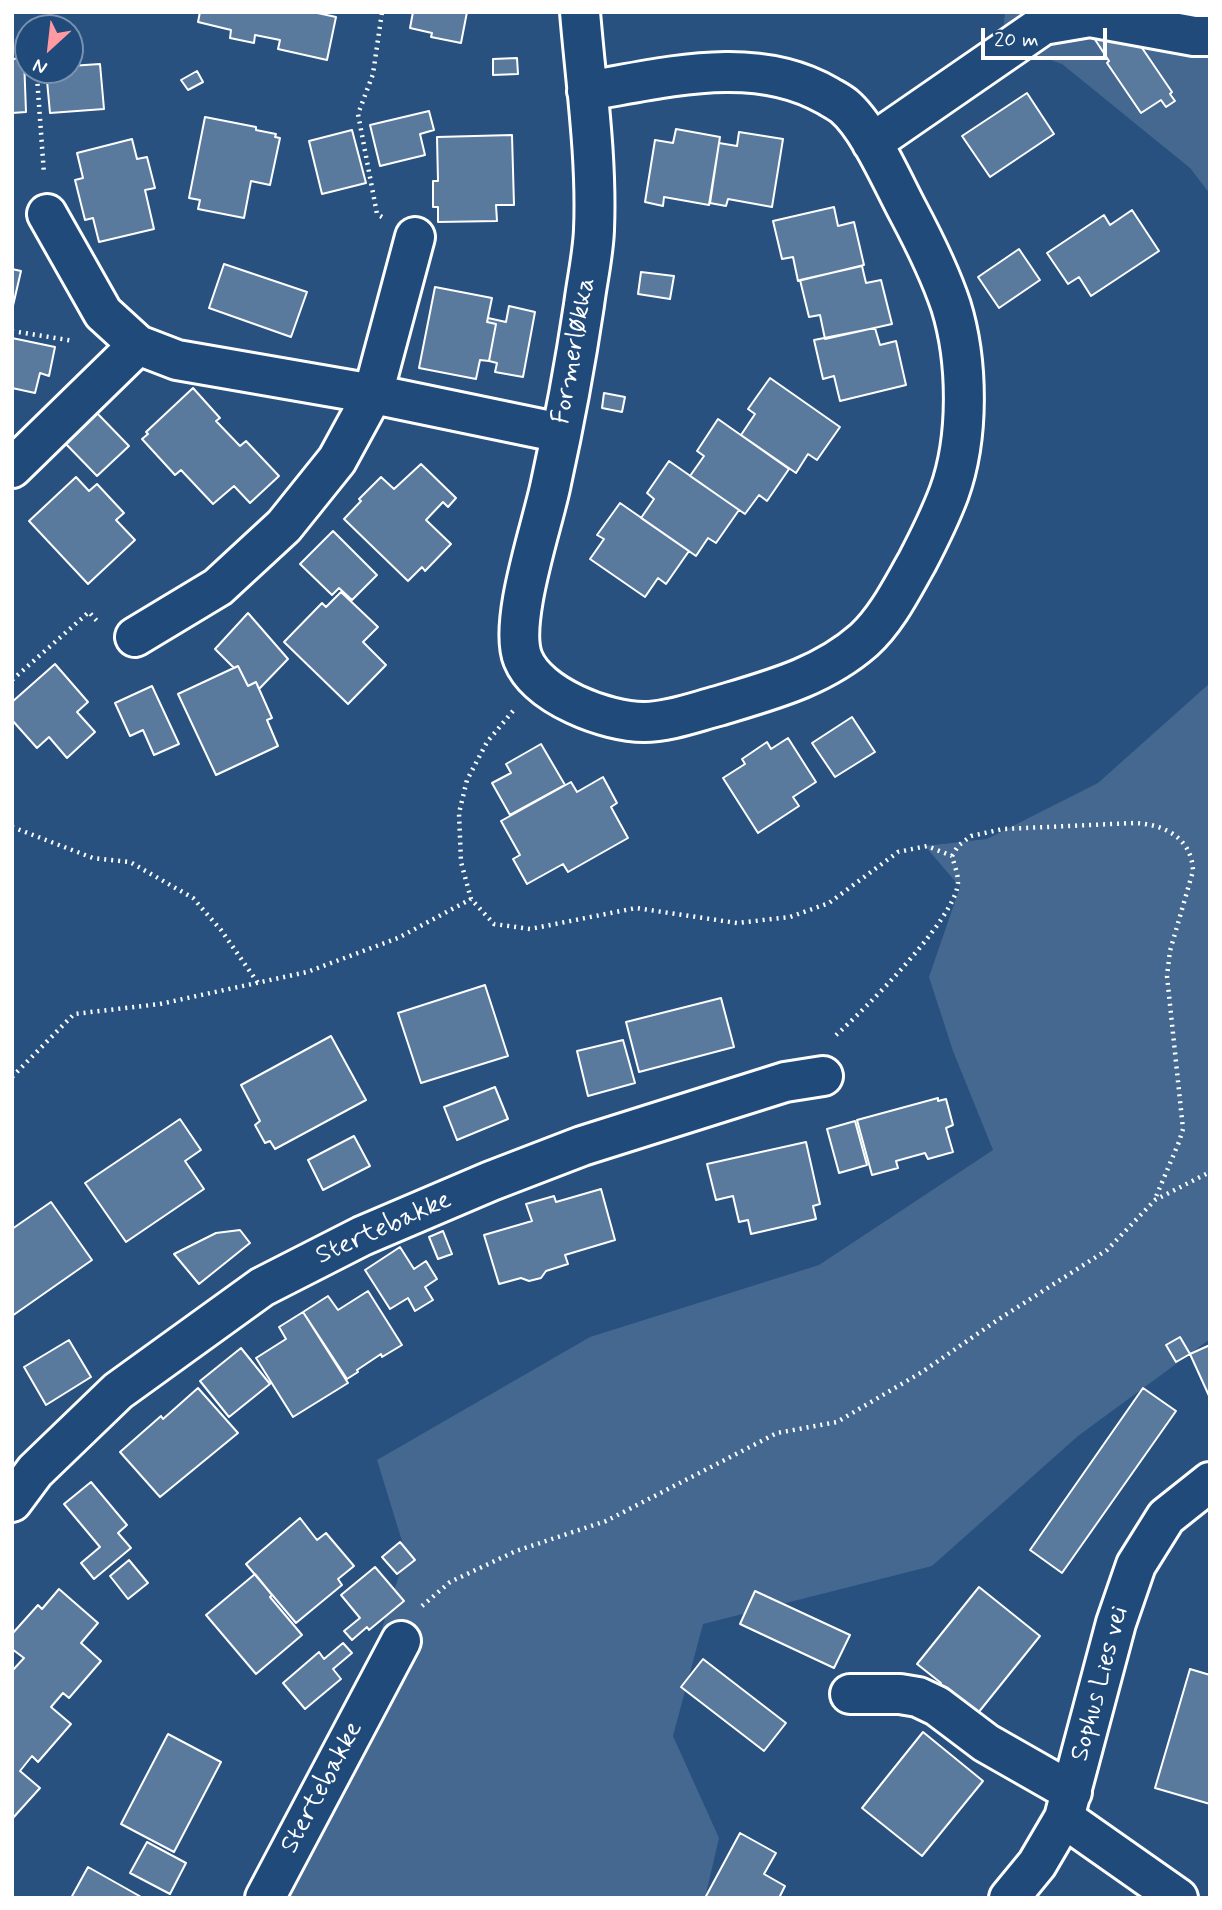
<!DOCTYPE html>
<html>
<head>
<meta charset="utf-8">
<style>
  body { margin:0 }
  #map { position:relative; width:1222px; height:1910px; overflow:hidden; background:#28517f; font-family:Mynerve,sans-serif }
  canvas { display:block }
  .frame { position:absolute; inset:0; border:14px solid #fff; pointer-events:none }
  .north { position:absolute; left:14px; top:14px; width:70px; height:70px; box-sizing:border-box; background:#1f4a7a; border:2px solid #7992af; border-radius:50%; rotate:207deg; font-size:19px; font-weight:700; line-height:28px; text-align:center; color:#fff }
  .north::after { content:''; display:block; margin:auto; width:24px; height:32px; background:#ff9aa2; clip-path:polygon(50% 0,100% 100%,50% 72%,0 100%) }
  .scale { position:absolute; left:981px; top:28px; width:126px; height:32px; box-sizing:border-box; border:4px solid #fff; border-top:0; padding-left:9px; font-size:21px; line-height:24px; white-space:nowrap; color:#fff; -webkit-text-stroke:5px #1f4a7a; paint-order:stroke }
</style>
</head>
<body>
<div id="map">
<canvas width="1222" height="1910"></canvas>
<div class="frame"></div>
<div class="north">N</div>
<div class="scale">20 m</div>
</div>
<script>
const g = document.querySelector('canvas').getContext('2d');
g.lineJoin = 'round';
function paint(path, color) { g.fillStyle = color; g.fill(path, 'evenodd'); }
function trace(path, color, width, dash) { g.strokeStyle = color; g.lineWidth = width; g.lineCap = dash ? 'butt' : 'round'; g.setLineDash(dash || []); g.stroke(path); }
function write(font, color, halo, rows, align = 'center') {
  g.font = font + ' Mynerve,sans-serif'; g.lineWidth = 5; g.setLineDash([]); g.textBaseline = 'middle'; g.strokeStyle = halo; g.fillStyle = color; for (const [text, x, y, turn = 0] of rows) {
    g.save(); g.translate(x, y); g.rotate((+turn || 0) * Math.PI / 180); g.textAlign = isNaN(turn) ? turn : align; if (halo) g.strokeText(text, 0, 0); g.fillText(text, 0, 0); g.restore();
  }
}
const green = new Path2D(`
  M1005,12H1210V194L1190,168L1062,64L1002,43Z
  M1210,683V1339L1078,1436L932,1566L703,1624L673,1736L719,1838L705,1898H256L349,1730L406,1554L377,1460L590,1337L819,1265L993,1150L953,1051L929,977L960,887L925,846L987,839L1098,783Z`);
const building = new Path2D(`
  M200,12H313L336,17L327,60L278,49L280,40L255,35L254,43L230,38L231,30L198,22Z
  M413,12H467L461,43L431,37L432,33L410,28Z
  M1105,30L1138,42L1172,92L1170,94L1175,101L1166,107L1161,100L1141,113L1107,63L1109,61L1094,38Z
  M24,58L26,112L12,113V59Z
  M517,58L518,74L493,75V59Z
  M100,64L104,109L50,113L46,70H70V66Z
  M197,71L203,82L188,90L181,80Z
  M1027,93L1054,134L990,177L962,136Z
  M429,111L434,130L420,134L425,155L380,166L370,125Z
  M205,117L256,127V130L276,134L275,137L280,138L270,185L251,181L244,218L198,209L200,200L189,198Z
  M676,129L720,137L709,205L664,197L663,206L645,202L655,140L673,143Z
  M352,130L366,183L322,194L309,141Z
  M739,132L783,139L772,207L728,199L726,206L710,203L719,143L737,146Z
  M512,135L514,205H496L497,221L438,222V207H433V181H438L437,137Z
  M132,139L137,159L147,157L155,188L145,190L154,229L99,242L93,218L85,220L75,180L83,178L77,153Z
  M834,207L838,226L854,222L864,265L798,281L793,257L782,259L773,221Z
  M1132,210L1159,251L1091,296L1079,277L1068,284L1047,253L1104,215L1110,225Z
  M1019,249L1040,280L999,308L978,277Z
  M224,264L307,292L291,337L209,308Z
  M862,266L866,283L881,280L892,324L825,339L820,315L809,317L800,280Z
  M12,269L21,271L12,310Z
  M641,272L674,276L670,299L638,294Z
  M435,287L492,298L487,322L496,324L489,361L480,360L476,379L419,368Z
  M509,306L535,312L523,377L495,372L497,363L489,361L496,324L487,322L488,318L506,322Z
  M875,328L880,345L896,341L906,385L840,401L834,376L823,379L814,340Z
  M12,338L55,347L49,376L40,373L35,393L12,388Z
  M770,378L840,427L817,460L808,454L796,473L741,435L755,414L748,409Z
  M193,388L220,418L216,421L240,446L246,441L279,476L250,503L234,486L213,504L181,470L175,475L142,439L148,434L146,432Z
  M604,393L625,397L622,412L602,408Z
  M95,411L129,446L97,476L63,441Z
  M718,419L789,469L767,501L759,495L745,514L690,476L704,456L697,451Z
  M669,461L739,510L716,543L708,538L696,556L641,518L654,499L647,493Z
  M421,464L456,498L448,507L443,502L426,520L451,544L425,571L422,567L408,581L344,519L361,501L359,499L381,477L394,489Z
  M76,477L89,491L97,484L124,513L116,520L135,540L88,584L29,521Z
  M620,503L689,551L666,584L658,578L645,597L590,559L604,539L597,535Z
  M333,531L377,575L352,600L339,588L332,595L300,564Z
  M341,592L378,627L363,642L386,665L348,704L284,642L322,603L326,607Z
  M248,613L288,659L259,689L256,682L248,686L238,666L234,668L215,649Z
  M55,664L88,702L77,712L95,732L67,758L49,737L37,748L12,720V702Z
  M238,666L248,686L256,682L272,718L267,720L278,746L216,775L178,694Z
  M152,686L179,744L154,755L143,730L130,736L115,703Z
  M852,717L875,752L835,777L812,743Z
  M788,738L816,782L793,797L799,806L758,833L723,778L745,764L742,759L767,742L771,749Z
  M541,744L565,785L510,815L492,783L511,773L506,764Z
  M603,777L617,803L611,807L628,838L568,872L563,864L527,884L513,859L520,855L501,821L571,782L577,792Z
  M485,985L508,1056L421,1083L398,1013Z
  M721,998L734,1047L639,1072L626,1022Z
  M331,1036L366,1100L275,1149L270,1141L265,1143L255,1125L260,1121L241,1085Z
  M623,1040L635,1083L588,1096L577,1051Z
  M495,1087L508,1119L457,1140L444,1107Z
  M938,1098V1101L946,1099L953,1125L946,1128L953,1152L928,1159L925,1153L896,1161L898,1168L872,1175L857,1120Z
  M180,1119L201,1150L185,1161L204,1189L126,1242L85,1183Z
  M855,1121L867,1165L839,1173L827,1129Z
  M354,1136L370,1166L323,1190L308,1160Z
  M806,1142L820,1204L813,1206L816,1219L751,1234L748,1220L739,1222L733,1196L716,1200L707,1164Z
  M601,1189L615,1240L565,1255L568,1264L546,1271L541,1278L529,1281L521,1278L499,1284L484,1235L532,1221L526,1204L554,1196L556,1202Z
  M51,1202L92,1260L12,1316V1229Z
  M240,1230L250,1243L199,1284L174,1254L216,1233Z
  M443,1231L452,1254L438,1259L429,1237Z
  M400,1247L414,1269L426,1261L437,1279L425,1287L433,1300L415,1311L408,1298L390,1309L365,1270Z
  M368,1291L402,1345L382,1357L381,1354L357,1370L358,1372L347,1379L303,1312L328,1296L338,1310Z
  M303,1312L348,1383L293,1417L256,1358L286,1339L279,1327Z
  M1180,1337L1190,1354L1176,1362L1166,1345Z
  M69,1340L91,1377L46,1405L24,1367Z
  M1210,1345V1398L1190,1354Z
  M241,1348L270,1384L229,1417L200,1381Z
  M198,1388L238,1433L160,1497L120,1452L161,1416L163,1419Z
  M1143,1388L1176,1411L1062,1573L1030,1550Z
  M91,1482L127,1525L118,1533L131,1548L94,1579L81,1563L100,1547L64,1504Z
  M300,1518L317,1540L326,1533L354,1566L338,1579L342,1585L296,1623L246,1564Z
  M400,1542L415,1560L397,1574L382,1557Z
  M129,1560L148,1583L128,1599L110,1576Z
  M375,1567L404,1601L369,1630L367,1627L352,1640L344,1631L360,1618L341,1595Z
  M255,1574L272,1595L270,1597L302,1635L256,1674L206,1615Z
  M979,1587L1040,1636L978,1713L936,1689L941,1683L917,1664Z
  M59,1589L98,1623L81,1643L101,1661L69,1698L63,1693L51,1707L71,1724L38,1762L32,1756L20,1771L40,1788L12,1819V1671L24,1658L12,1649V1634L38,1605L42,1609Z
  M755,1591L850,1635L834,1668L740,1624Z
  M343,1643L352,1653L333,1669L341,1679L305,1709L283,1683L319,1652L324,1659Z
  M703,1659L786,1723L764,1751L681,1687Z
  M1190,1669L1210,1675V1804L1155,1788Z
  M923,1732L983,1781L922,1856L862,1808Z
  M168,1734L221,1762L174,1852L121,1824Z
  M740,1833L776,1853L764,1874L785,1886L780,1896L783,1898H705Z
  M147,1842L186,1863L170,1894L130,1873Z
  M88,1867L143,1898H71Z`);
const path = new Path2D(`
  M46,28L50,12
  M38,70L37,77L44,174
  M382,217L377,214L358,114L373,74L382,12
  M12,331L74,341
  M12,680L89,612L98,622
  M513,711L487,742L467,780L459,813L461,862L471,899L494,924L530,929L636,908L737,923L790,917L829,903L898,852L927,846L952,856C954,864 958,874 958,882C957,918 863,1011 835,1036
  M12,827L93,858L130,862L193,898L221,930L258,983
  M952,856L958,846L971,836L1003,829L1134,823C1164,824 1192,838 1193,871L1170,951L1167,976L1183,1129L1179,1142L1155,1199
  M12,1077L74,1014L160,1004L307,972L398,938L471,899
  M422,1606L450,1582L516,1551L606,1521L777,1433L837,1422L922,1372L999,1319L1107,1250L1155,1200L1210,1172`);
const minor = new Path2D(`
  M580,12C586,84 597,158 594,230C593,255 587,281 584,305C575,365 564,424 551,483C543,524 508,622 523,659C538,696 606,722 644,722C668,722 695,712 718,706C771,690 822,677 864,640C887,619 902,588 917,562C929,539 940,517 949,493C969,438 968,361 951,306C940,273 924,241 908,211C892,181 869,127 844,106C839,102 833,99 828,96C755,53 665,78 587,91
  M872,143L1043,25L1090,17L1194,36H1210
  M47,214L103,313L138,345L177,360L373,394L561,433
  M12,468L138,345
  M135,637L218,587L284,526L337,460L373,394L415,237
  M12,1502L35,1471L118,1391L262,1287L362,1236L491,1181L582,1146L785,1082L823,1076
  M850,1694H900L918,1697L937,1706L986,1743L1072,1792
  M1064,1818L1178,1898
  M265,1898L401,1641
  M1009,1898L1037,1864L1064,1818L1116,1623L1136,1565L1166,1517L1210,1482`);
const streetNames = [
  ["Formerløkka",575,351,-80],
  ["Stertebakke",384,1229,-24],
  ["Sophus Lies vei",1101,1684,-75],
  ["Stertebakke",323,1788,-62]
];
paint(green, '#446890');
paint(building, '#5a7a9d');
trace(building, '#fff', 2);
trace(minor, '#fff', 44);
trace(path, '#fff', 4.5, [2, 5]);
trace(minor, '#1f4a7a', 38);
write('26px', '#fff', '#1f4a7a', streetNames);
</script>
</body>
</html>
